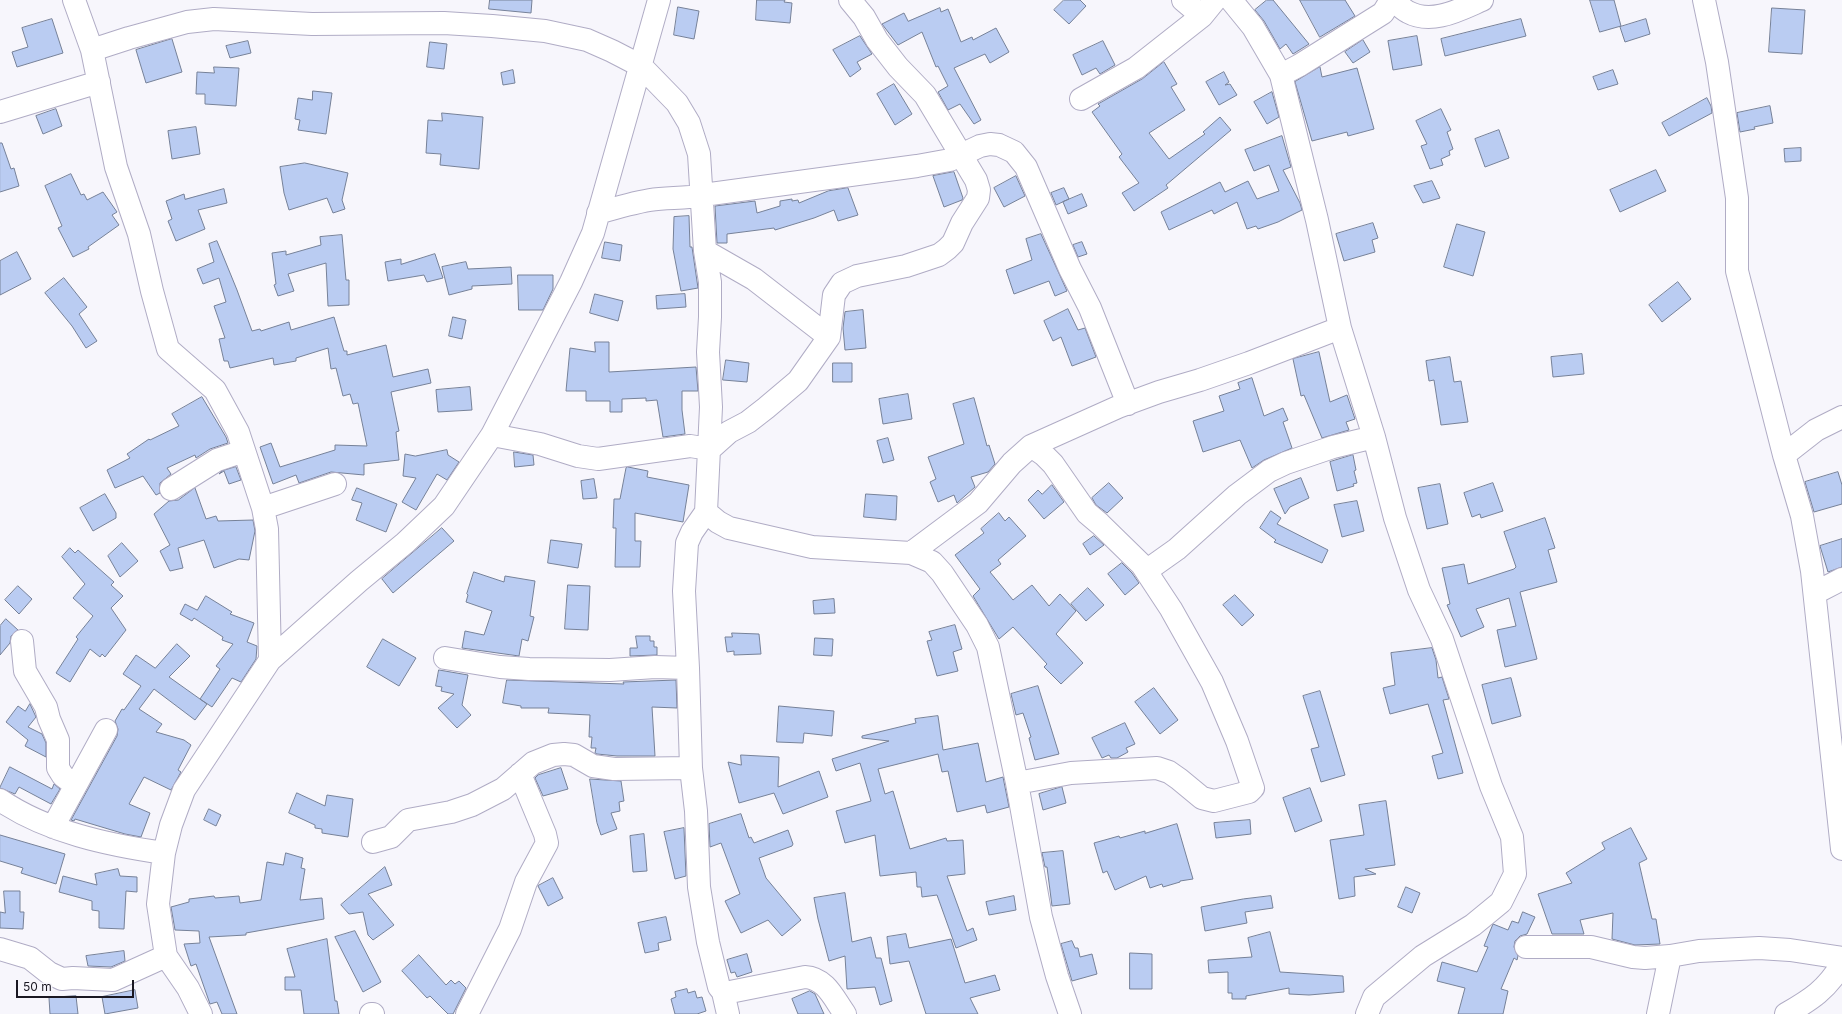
<!DOCTYPE html>
<html>
<head>
<meta charset="utf-8">
<style>
  body { margin:0 }
  #map { position:relative; width:1842px; height:1014px; overflow:hidden; background:#f7f6fc; font-family:Inter,sans-serif }
  canvas { display:block }
  .scale { position:absolute; left:16px; top:980px; width:118px; height:18px; box-sizing:border-box; border:2px solid #1a1822; border-top:0; padding-left:5px; font-size:12px; line-height:14px; white-space:nowrap; color:#1a1822; -webkit-text-stroke:3px #f7f6fc; paint-order:stroke }
</style>
</head>
<body>
<div id="map">
<canvas width="1842" height="1014"></canvas>
<div class="scale">50 m</div>
</div>
<script>
const g = document.querySelector('canvas').getContext('2d');
g.lineJoin = 'round';
function paint(path, color) { g.fillStyle = color; g.fill(path, 'evenodd'); }
function trace(path, color, width, dash) { g.strokeStyle = color; g.lineWidth = width; g.lineCap = dash ? 'butt' : 'round'; g.setLineDash(dash || []); g.stroke(path); }
const building = new Path2D(`
  M490,0H532L531,13L489,9Z
  M757,0H785L784,2L792,3L790,23L756,20Z
  M1064,0H1080L1086,6L1069,24L1054,10Z
  M1267,0H1273L1309,44L1293,54L1286,44L1280,49L1264,21L1255,10Z
  M1300,0H1345L1355,16L1320,37Z
  M1590,0H1614L1621,26L1600,32Z
  M678,7L699,11L694,39L674,35Z
  M940,8L941,12L948,9L961,42L972,37L973,40L996,28L1009,52L990,63L985,54L954,68L981,120L974,124L960,104L948,110L938,92L948,86L938,66L936,67L922,32L898,45L882,24L904,13L908,21Z
  M1772,8L1805,10L1802,54L1769,52Z
  M52,19L63,53L17,67L12,52L28,47L22,28Z
  M1521,19L1526,36L1445,56L1441,39Z
  M1646,19L1650,34L1625,42L1620,27Z
  M860,36L872,54L857,62L861,69L850,77L833,50Z
  M1417,36L1422,65L1393,70L1388,41Z
  M172,39L182,72L146,83L136,50Z
  M1363,40L1370,52L1353,63L1345,52Z
  M248,41L251,53L230,58L226,46Z
  M1103,41L1115,65L1100,74L1096,68L1082,75L1073,55Z
  M430,42L447,44L444,69L427,67Z
  M1164,62L1177,84L1171,87L1185,110L1149,133L1169,159L1205,134L1203,132L1220,117L1231,130L1166,185L1168,188L1134,211L1122,193L1139,183L1119,157L1122,154L1092,112L1100,106L1098,104L1142,79Z
  M214,67L239,68L236,106L205,104V94H196L197,72L214,73Z
  M1320,67L1322,77L1357,68L1374,129L1348,136L1347,132L1312,141L1295,82Z
  M513,70L515,83L503,85L501,73Z
  M1613,70L1618,84L1598,90L1593,77Z
  M1224,72L1229,82L1225,85L1230,84L1237,95L1219,105L1206,82Z
  M894,84L912,114L895,125L877,94Z
  M313,91L332,93L326,134L298,130L300,120L295,119L298,98L312,100Z
  M1272,92L1279,117L1267,124L1254,102Z
  M1707,98L1711,106L1712,113L1669,136L1662,123Z
  M1770,106L1773,123L1754,127L1755,129L1740,132L1737,113Z
  M56,109L62,126L43,134L36,116Z
  M1441,109L1451,130L1447,132L1453,149L1449,151L1450,155L1441,159L1443,165L1430,169L1421,146L1427,144L1416,121Z
  M442,113L483,117L479,169L440,165L441,154L426,153L428,120L442,121Z
  M196,127L200,154L172,159L168,131Z
  M1499,130L1509,158L1485,167L1475,139Z
  M1282,136L1291,167L1283,170L1300,203L1302,210L1278,222L1258,229L1256,226L1247,229L1237,202L1214,214L1212,210L1169,230L1161,212L1220,182L1225,192L1248,181L1257,199L1279,191L1269,165L1254,171L1245,150Z
  M0,143H2L11,169L14,168L19,186L0,192Z
  M1801,148V161L1785,162L1784,149Z
  M305,163L348,173L342,200L345,209L333,213L327,198L289,210L284,193L280,167Z
  M1656,170L1666,191L1620,212L1610,190Z
  M954,172L963,198L962,200L944,207L933,176Z
  M71,174L81,195L84,194L87,200L103,192L117,212L112,215L119,225L88,247L89,249L73,257L58,228L62,226L45,186Z
  M1016,176L1025,196L1004,207L994,188Z
  M1432,181L1440,198L1423,203L1414,186Z
  M848,188L858,215L838,221L834,210L814,218L775,230L774,228L727,234V243H717L715,206L755,201L757,213L780,206V201L792,199V201L798,200L799,203L828,191Z
  M1064,188L1069,199L1056,205L1051,193Z
  M224,189L227,203L198,210L205,229L176,241L168,221L172,219L166,201L184,194L185,199Z
  M1082,194L1087,206L1068,214L1063,202Z
  M689,216L690,247H692L698,288L681,291L673,249L674,217Z
  M1373,223L1378,238L1372,240L1375,252L1344,261L1336,234Z
  M1457,224L1485,232L1473,276L1444,267Z
  M1041,234L1067,291L1055,296L1049,281L1014,294L1006,270L1032,260L1026,239Z
  M342,235L346,280H349V305L328,306L326,263L288,274L294,291L278,296L274,285L276,284L272,253L286,251V255L321,245L320,237Z
  M217,241L237,290L252,331L260,329L261,331L289,322L291,330L334,317L344,351H347V355L386,345L393,377L428,369L431,383L391,392L399,431L396,432L399,460L364,464V475L331,472L299,483L296,475L273,484L260,447L271,443L280,467L335,450V445L367,446L358,403L353,404L350,394L343,396L336,368L331,369L328,348L296,358V361L274,365L273,358L230,368L228,361H224L219,339L225,338L214,306L226,302L219,278L203,284L197,269L214,262L209,244Z
  M605,242L622,245L620,261L602,258Z
  M1082,242L1087,254L1078,257L1073,245Z
  M17,252L31,279L0,295V261Z
  M435,254L443,278L427,282L424,275L388,281L385,262L401,259V264Z
  M466,262L468,269L511,267L512,284L472,286V289L449,295L442,267Z
  M518,275H553V289L543,310H519Z
  M64,278L87,307L79,314L97,341L86,348L72,326L45,293Z
  M1678,282L1691,299L1662,322L1649,305Z
  M595,294L623,301L618,321L590,313Z
  M685,294L686,307L657,309L656,296Z
  M1068,309L1078,330L1085,328L1096,357L1072,366L1061,337L1053,341L1044,321Z
  M863,310L866,348L845,350L843,328L845,312Z
  M453,317L466,320L462,339L449,336Z
  M595,342H609V372L696,367L698,391H682V410L685,434L663,437L657,400L646,401V398L622,399V412H610V401H586V391H566L570,348L595,352Z
  M1319,352L1330,402L1347,395L1355,419L1346,422L1349,430L1322,438L1304,395L1301,396L1293,359Z
  M1582,354L1584,374L1553,377L1551,357Z
  M1450,357L1454,382L1461,381L1468,422L1441,425L1434,380L1429,381L1426,361Z
  M726,360L749,363L747,382L723,380Z
  M833,363H852V382H833Z
  M1252,378L1264,416L1283,408L1288,420L1283,422L1292,448L1264,460L1252,468L1240,440L1203,452L1193,421L1224,411L1219,396L1240,389L1238,383Z
  M470,387L472,410L438,412L436,390Z
  M908,394L912,419L883,424L879,399Z
  M202,397L226,437L228,443L210,449L196,458L195,455L167,468L171,474L160,483V493L156,495L143,476L115,488L107,470L130,458L127,454L149,439L150,440L179,426L172,414Z
  M974,398L987,446L989,445L995,464L988,472L971,477L975,487L957,503L954,495L938,502L930,482L936,479L928,457L964,444L953,404Z
  M888,438L894,460L883,463L877,441Z
  M447,450L448,455L459,462L447,480L437,474L416,510L402,502L416,478L403,476L405,454L415,456Z
  M514,452L533,455L534,465L515,467Z
  M1353,455L1356,470L1354,471L1357,483L1353,484L1354,486L1337,491L1330,462Z
  M236,467L241,480L229,484L224,471L219,474L222,471Z
  M628,467L648,471L647,477L689,485L683,522L635,513V541H641L640,567H615L616,528H613L614,499H620L626,468Z
  M1838,472L1842,485V504L1814,512L1805,482Z
  M1301,478L1309,498L1290,507L1285,514L1274,489Z
  M594,479L597,498L583,499L581,481Z
  M1109,483L1123,498L1107,513L1096,505L1092,498Z
  M1493,483L1503,511L1481,518L1480,514L1472,517L1464,493Z
  M1440,484L1448,524L1427,529L1418,488Z
  M1052,485L1064,502L1044,519L1028,500L1038,490L1042,494Z
  M195,488L206,519L216,516L218,521L253,520L255,531L249,560L239,559L214,568L204,540L178,548L183,568L170,571L160,551L170,545L154,514L169,501L178,500Z
  M357,488L397,504L386,532L356,520L362,503L352,500Z
  M105,494L116,513V518L93,531L80,508Z
  M866,494L897,496L896,520L864,517Z
  M1357,501L1364,531L1342,537L1334,505Z
  M1271,511L1281,518L1277,524L1328,550L1322,563L1274,542L1276,540L1260,528Z
  M999,513L1005,521L1009,517L1026,536L998,560L1001,564L990,572L1013,600L1032,585L1049,606L1060,594L1076,611L1056,634L1083,663L1061,684L1044,667L1047,664L1013,627L999,639L973,596L980,589L955,555L984,533L981,529Z
  M1545,518L1555,548L1548,550L1557,582L1520,592L1537,659L1505,667L1497,630L1516,626L1509,598L1476,609L1484,627L1461,637L1447,605L1450,604L1442,568L1464,564L1468,584L1514,569L1516,567L1504,532Z
  M442,528L454,541L393,593L382,579Z
  M1094,536L1104,545L1090,555L1083,544Z
  M1842,539V567L1828,572L1820,546Z
  M551,540L582,544L578,568L548,563Z
  M122,543L138,561L120,577L108,556Z
  M70,548L75,553L78,550L114,582L111,585L123,596L111,608L126,630L105,657L102,654L100,657L90,649L70,682L56,673L78,639L76,637L93,616L73,598L85,584L62,557Z
  M1122,563L1132,573L1139,583L1125,595L1108,574Z
  M474,572L504,582L505,576L535,581L530,616L534,617L528,641L522,639L519,656L462,648L465,631L484,635L492,611L466,602L468,595L467,594Z
  M568,585L590,586L588,630L565,629Z
  M18,586L32,599L19,614L5,600Z
  M1088,588L1104,605L1086,621L1071,604Z
  M1235,595L1254,615L1242,626L1223,605Z
  M206,596L232,612L230,614L254,623L247,642L257,646L256,659L241,682L232,678L212,707L200,699L220,669L216,666L233,644L222,640L223,637L194,618L192,621L180,614L185,604L197,610Z
  M834,599L835,613L814,614L813,601Z
  M6,619L18,630L11,636L10,643L0,655V626Z
  M955,625L962,649L953,652L958,671L937,676L927,641L932,640L929,632Z
  M732,633L759,634L761,654L734,655V651L727,652L725,637H732Z
  M636,636H650V641H654V647H657V655L630,656V648H637Z
  M815,638L833,639L832,656L814,655Z
  M383,639L416,658L399,686L367,667Z
  M177,644L190,656L169,677L207,704L195,720L154,689L139,709L162,724L156,732L184,740L191,745L178,770L181,772L171,790L144,777L129,804L150,813L141,837L125,834L75,819L74,821L71,820L117,736L118,729L115,721L122,709L124,710L141,686L123,674L136,655L155,668Z
  M1432,648L1436,660L1438,678L1442,677L1449,699L1443,700L1463,773L1438,779L1432,756L1443,753L1428,704L1390,714L1383,688L1395,685L1391,653Z
  M439,670L468,675L462,705L471,715L457,728L438,708L454,694L441,691L442,687L436,686Z
  M1511,678L1521,716L1492,724L1482,685Z
  M507,680L624,684L623,682L676,680L677,708L652,707L655,756H617L597,754L595,753L596,748H591L592,737H589L590,715L548,713L549,708H521V706L503,703Z
  M1038,686L1059,754L1035,760L1029,738L1031,737L1023,713L1016,715L1011,694Z
  M1154,688L1178,720L1160,734L1135,702Z
  M1320,691L1345,775L1321,782L1311,749L1319,747L1303,696Z
  M30,704L36,717L28,727L42,734L46,743V757L25,746L28,740L6,722L18,706L25,711Z
  M779,706L834,711L832,736L804,733L803,743L777,742Z
  M938,716L943,750L978,743L986,782L1003,777L1009,807L987,813L985,805L957,812L948,771L942,772L938,754L878,769L885,794L893,791L910,849L946,838L947,841L963,840L965,874L947,876L967,931L973,928L977,940L956,948L937,895L922,897L921,887H917L916,872L880,876L875,835L845,843L836,811L871,801L860,763L836,771L832,759L889,741L862,738V736L916,723L915,719Z
  M1125,723L1135,744L1126,748L1128,752L1117,758H1111L1109,755L1102,758L1092,738Z
  M741,755L779,757L778,787L819,771L828,797L783,814L774,793L739,803L728,762L741,765Z
  M10,767L52,789L54,784L60,789L51,804L19,787L15,794L0,788Z
  M561,768L568,789L543,796L535,778L538,775Z
  M590,779L621,781L624,801L619,802L620,811L611,813L617,829L601,835L597,823Z
  M1062,787L1066,803L1043,810L1039,794Z
  M1310,788L1322,821L1295,832L1283,798Z
  M297,793L325,806L327,795L353,799L348,837L322,833V829L315,828V825L289,813Z
  M1386,801L1395,865L1365,869L1376,874L1354,877L1355,896L1339,899L1330,840L1364,835L1359,805Z
  M209,809L221,815L216,826L204,820Z
  M741,814L749,838L751,837L754,843L788,830L793,844L792,846L759,858L766,878L801,920L782,936L768,920L741,933L725,901L740,894L721,843L710,847L709,824Z
  M1250,820L1251,834L1216,838L1214,823Z
  M1177,824L1193,879L1180,881V882L1163,887L1162,884L1150,888L1146,876L1115,890L1107,871L1103,873L1094,843L1119,836L1120,838L1145,831V833Z
  M684,828L686,876L675,879L664,832Z
  M1631,828L1647,859L1639,863L1652,919H1656L1660,944L1635,945L1612,939L1613,913L1580,920L1584,934H1552L1538,894L1572,883L1566,873L1605,849L1602,843Z
  M644,834L647,871L633,872L630,836Z
  M0,835L65,854L56,884L21,873L23,868L0,861Z
  M1063,851L1070,904L1052,906L1047,867H1045L1042,853Z
  M286,853L303,858L301,868L305,869L300,900L322,898L324,919L246,933V935L209,937L237,1014H222L217,1002L210,1004L196,964L191,966L184,944L200,943L199,931L175,930L171,907L189,902V899L214,896L215,898L239,896L240,903L261,900L267,862L283,865Z
  M385,867L392,885L368,894L394,925L373,940L368,935L363,912L349,914L341,905Z
  M118,869L120,876L137,877V892L126,891L124,929L99,928V911L92,910V901L59,892L63,876L97,885L95,874Z
  M553,878L563,898L548,906L538,886Z
  M1406,887L1420,893L1412,913L1398,907Z
  M4,891H20V912H24L23,929L0,928V912L5,913Z
  M845,893L852,942L871,937L876,958H881L892,1001L880,1005L875,987L847,989L845,956L829,961L818,919L814,898Z
  M1014,896L1016,910L989,915L986,902Z
  M1271,896L1273,908L1245,912L1247,923L1205,931L1201,907L1243,899Z
  M1523,912L1535,917L1527,934L1520,936L1515,941L1514,947L1518,956L1517,960L1514,958L1501,989L1508,991L1503,1014H1458L1465,988L1437,981L1442,962L1477,972L1488,947L1484,946L1493,924L1508,930L1512,921L1518,923Z
  M666,917L671,940L658,943L659,950L645,953L638,923Z
  M355,931L381,982L363,992L335,937Z
  M1270,932L1280,972L1343,976L1344,992L1309,995L1289,994V988L1246,996V999H1232V993H1228V972L1209,973L1208,960L1252,957L1248,938Z
  M906,934L909,948L951,939L965,983L995,975L1000,990L970,998L978,1014H926L909,961L890,964L887,937Z
  M327,939L335,1001H337L339,1014H304L301,990H285V977H295L287,949Z
  M1072,941L1075,948H1078L1080,957L1092,954L1097,974L1072,981L1061,944Z
  M124,951L125,961L111,967L88,966L86,956Z
  M1130,953L1152,954V989H1130Z
  M747,954L752,972L737,977L735,972L731,973L727,960Z
  M419,955L446,985L451,980L455,984L459,981L466,988L453,1014H448L430,996L427,998L402,971Z
  M687,989L688,993L695,991L697,998L702,997L706,1011L697,1014H675L671,999L676,997L675,992Z
  M135,990L138,1008L105,1014L102,997Z
  M810,991L815,994L824,1014H798L792,999Z
  M76,996L78,1014H50L49,998Z`);
const minor = new Path2D(`
  M74,0L92,50L116,167L139,234L152,291L168,349L215,390L238,432L263,508L267,529L270,660
  M1183,0L1202,16
  M1231,0L1253,27L1281,75L1317,220L1340,328L1374,437L1395,518L1419,590L1442,639L1491,786L1512,837L1515,874L1501,902L1473,925L1423,956L1374,997L1367,1014
  M1393,0C1398,4 1402,9 1408,12C1432,25 1459,10 1482,0
  M1704,0L1717,62L1737,198V271L1784,455L1802,516L1812,571L1842,849
  M92,50L129,38L187,22L214,19L312,24L444,23L492,26L545,31L587,40L612,51L641,66L677,103L689,123L699,154L705,251L710,282V317L708,352L711,407L706,512L692,532L687,543L684,591L688,668L691,768L696,811L699,887L708,942L719,987L723,992H730L805,977C826,978 834,999 845,1014
  M1281,75L1300,65L1383,13L1391,0
  M1081,99L1136,68L1202,16L1215,0
  M0,112L99,82
  M598,213C615,208 632,203 650,200C667,197 685,199 703,195L917,166L950,160L980,146L990,144L999,145L1014,152L1026,167L1070,269L1090,308L1128,404
  M705,251L754,279L829,337
  M492,435L540,444L578,456L598,459L690,446L710,449L729,432L748,422L766,408L798,381L829,337L834,295L842,283L857,276L906,266L939,255L947,249L953,243L962,223L978,198L979,190L976,180L925,95L898,67L877,40L864,17L850,0
  M1784,455L1816,430L1842,417
  M171,489L217,460L244,451
  M263,508L335,484
  M706,512L718,522L729,528L812,547L911,553L932,562L942,573L977,625L988,647L1017,783L1041,917L1057,976L1070,1014
  M911,553L978,503L1012,463L1031,446L1118,407L1159,392L1200,380L1249,363L1340,328
  M1146,571L1177,549L1237,495L1269,471L1286,463L1333,447L1374,437
  M1815,593L1842,579
  M22,641L25,671L46,707L49,719L58,740V768L63,776L75,785
  M445,658L500,667L529,669L610,670L655,667L688,668
  M1017,783L1071,773L1157,768L1169,772L1179,779L1202,798L1214,801L1249,792L1253,788L1237,741L1212,682L1171,609L1142,565L1100,524L1087,513L1053,464L1044,455L1031,446
  M0,800C47,832 108,845 164,853
  M53,827L106,730
  M373,842L391,837L408,820L451,812L472,805L503,789L533,763L553,755L564,754L574,755L593,766L614,769L691,768
  M1526,947H1591L1633,957L1645,958L1670,956L1699,951L1759,948L1790,950L1842,958
  M0,949L30,958L49,973L62,979L73,978L113,980L166,956
  M723,992L728,1014
  M201,1014L188,988L166,956L158,904L164,853L171,825L184,790L270,660L359,581L405,543L444,506L492,435L571,282L593,233L659,0
  M371,1014H373
  M467,1014L510,929L526,882L547,843L545,834L520,774
  M1658,1014L1670,956
  M1786,1014C1812,999 1826,990 1842,964`);
paint(building, '#baccf2');
trace(building, '#768198', 1);
trace(minor, '#b0acc5', 24);
trace(minor, '#fff', 22);
</script>
</body>
</html>
